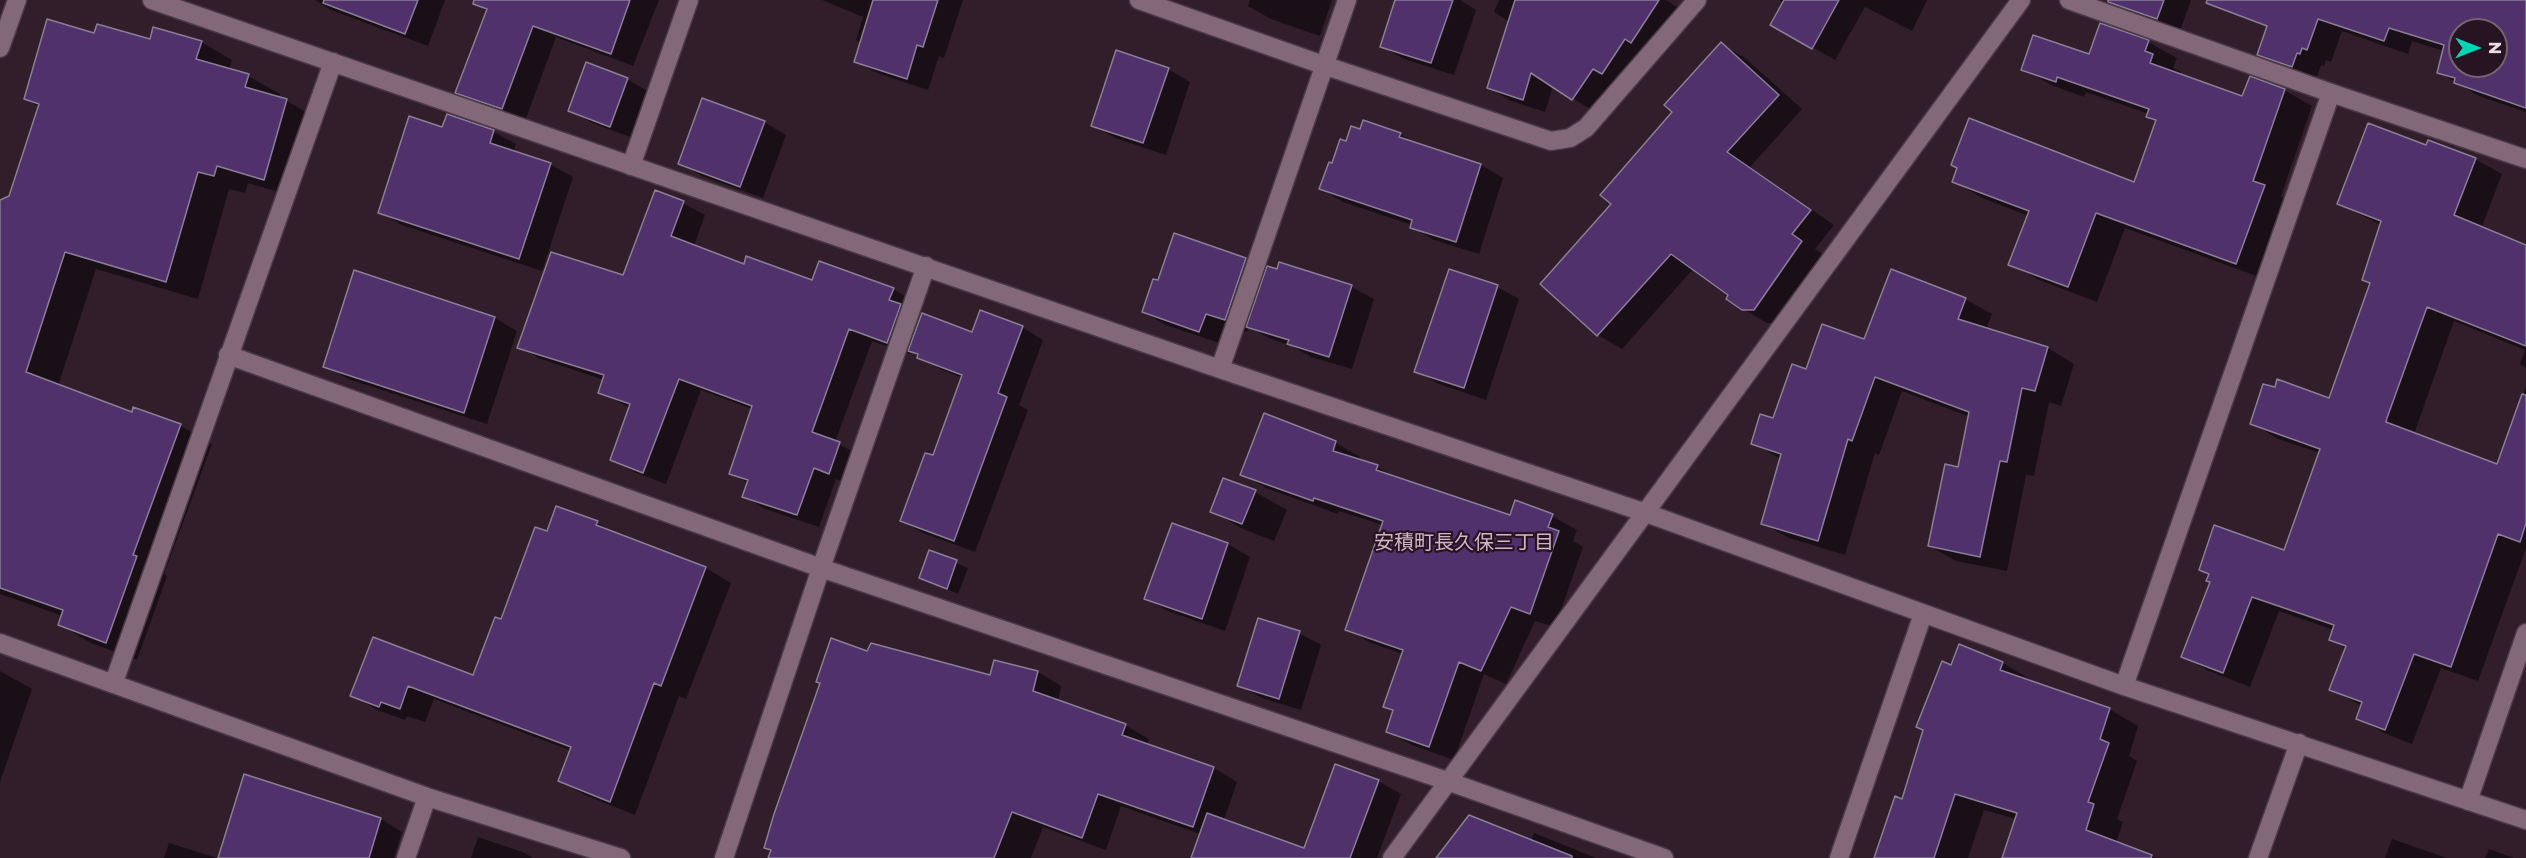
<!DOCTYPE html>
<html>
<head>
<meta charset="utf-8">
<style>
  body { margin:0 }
  #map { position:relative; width:2526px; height:858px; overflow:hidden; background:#321d2b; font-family:Montserrat,sans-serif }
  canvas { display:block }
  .north { position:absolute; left:2448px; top:18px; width:60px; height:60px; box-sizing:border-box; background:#271321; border:2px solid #75636f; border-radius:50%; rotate:90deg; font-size:16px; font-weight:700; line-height:24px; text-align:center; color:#eadce5 }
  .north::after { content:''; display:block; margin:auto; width:21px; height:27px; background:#06d5b6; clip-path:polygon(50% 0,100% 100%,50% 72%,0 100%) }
</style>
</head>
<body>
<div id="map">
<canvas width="2526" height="858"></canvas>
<div class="north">N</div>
</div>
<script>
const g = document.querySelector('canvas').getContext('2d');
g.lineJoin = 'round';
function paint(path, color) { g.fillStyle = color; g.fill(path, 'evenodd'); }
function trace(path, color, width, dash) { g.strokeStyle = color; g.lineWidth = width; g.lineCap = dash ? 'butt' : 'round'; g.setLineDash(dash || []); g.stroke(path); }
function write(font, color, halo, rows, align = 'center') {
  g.font = font + ' Montserrat,"Noto Sans JP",sans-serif'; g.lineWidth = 4.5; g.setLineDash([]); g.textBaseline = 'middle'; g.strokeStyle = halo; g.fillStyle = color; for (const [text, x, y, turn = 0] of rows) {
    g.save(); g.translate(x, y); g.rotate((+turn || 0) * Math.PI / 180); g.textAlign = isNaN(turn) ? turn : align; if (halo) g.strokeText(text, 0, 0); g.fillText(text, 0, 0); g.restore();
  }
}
const shadow = new Path2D(`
  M315,0H445L428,46L331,10Z
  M487,0H659L633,66L556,37L525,121L479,105L457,92L488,11L483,9Z
  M822,0H963L944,58L939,56L928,90L877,73L856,61L861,42L856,40L863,17Z
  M1250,0H1332L1320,36L1271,19L1248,6Z
  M1396,0H1460L1476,10L1454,75L1404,59L1381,46Z
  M1499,0H1666L1682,10L1595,112L1553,86L1545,112L1511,101L1489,88L1510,22L1494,12Z
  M1779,0H1927L1912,31L1865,7L1835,60L1772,24L1784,3Z
  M2128,0H2191L2180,31L2148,20L2125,7Z
  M2248,0H2526V112L2479,96L2438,72L2444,51L2412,41L2408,54L2342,31L2331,62L2326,60L2324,66L2321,65L2316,80L2282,68L2259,54L2269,27L2258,21ZM2460,30H2496V66H2460Z
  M95,35L151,41L201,42L232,60L229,70L248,76L280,94L278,98L287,101L318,119L295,197L248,183L245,193L229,189L198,299L96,269L58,386L132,414L134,409L181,426L212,444L164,574L167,576L137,660L91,643L60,625L63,616L0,594V202L11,197L39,107L26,99Z
  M2148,42L2177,58L2173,68L2181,72L2180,75L2243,98L2284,90L2312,106L2281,196L2292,203L2265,279L2125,228L2097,302L2039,280L2010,264L2029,216L1982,198L1954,181L2135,184L2157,121L2148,116L2149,114L2086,92L2084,97L2051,85L2023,69Z
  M1721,44L1745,58L1802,109L1750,167L1834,225L1815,249L1825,256L1779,323H1767L1743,309L1730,294L1694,268L1622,349L1598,335L1542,284L1613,204Z
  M1168,69L1190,82L1166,155L1115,138L1092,125Z
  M627,79L649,92L633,138L592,123L570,110Z
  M448,116L494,132L516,144L513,152L550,164L573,177L542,271L402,225L380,212L443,129Z
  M764,122L786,135L763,198L702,176L680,163Z
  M1361,131L1400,134L1418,145L1481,165L1503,178L1479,254L1434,240L1412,227V225L1343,202L1321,189L1346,143Z
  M2427,147L2475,159L2502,174L2481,229L2526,248V368L2520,364L2525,350L2454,321L2414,434L2498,466L2526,387V548L2478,681L2441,668L2412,744L2384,733L2358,718L2362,706L2331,689L2347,649L2331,639L2334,630L2279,611L2250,687L2209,671L2183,656L2211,582L2210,575L2200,569L2285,551L2320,453L2278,439L2252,423L2330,400L2371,284L2381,225L2339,204Z
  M655,192L683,203L705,215L694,246L744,266L813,282L893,289L915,302L911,312L921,318L973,334L1022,327L1043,340L1019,405L1028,410L975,552L923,533L902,521L934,457L963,378L940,369L911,351L909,354L872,341L835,442L861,456L851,485L836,479L819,527L765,509L744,496L748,483L730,473L752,409L701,390L666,484L634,472L612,459L630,408L600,392L604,380L541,359L519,347L624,277Z
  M1175,235L1246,260L1267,272L1278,271L1280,264L1352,287L1374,299L1352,369L1311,357L1292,346L1271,339L1249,327L1247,332L1228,326L1222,344L1166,325L1143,312L1159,282Z
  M1497,287L1519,299L1486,400L1439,384L1416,371Z
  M1965,299L1992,314L1986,329L2048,348L2074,364L2061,406L2049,402L2034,476L2026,475L2007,571L1956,561L1930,546L1959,469L1970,417L1902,391L1879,455L1875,453L1845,555L1789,538L1762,523L1781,459L1753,443L1774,420L1807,371L1865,341Z
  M495,318L517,331L487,424L348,379L325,366Z
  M1264,415L1336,443L1360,457L1359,461L1377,467L1400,480L1511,517L1552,516L1577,530L1573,541L1583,547L1555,627L1535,621L1506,684L1484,674L1454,760L1412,745L1387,731L1394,711L1385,706L1403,654L1371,643L1347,629L1383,525L1339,511L1338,514L1266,488L1242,474Z
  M1255,492L1287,510L1274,541L1243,529L1212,511Z
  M597,523L619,535L706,568L731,583L686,699L679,696L635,815L585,795L560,781L572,751L434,699L425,722L407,716L405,720L377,710L352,695L373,639L474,677L548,533Z
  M1228,544L1250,557L1225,631L1168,611L1146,599Z
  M930,552L968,568L958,594L921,578Z
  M1299,633L1321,645L1301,710L1262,698L1239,685Z
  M868,653L991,677L1038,672L1061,686L1058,701L1125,725L1149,739L1147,745L1214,768L1237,782L1217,840L1121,806L1106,850L1043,827L1031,858H770L772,851L766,848Z
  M2003,663L2031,680L2030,682L2109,709L2138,726L2129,756L2137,761L2117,819L2123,822L2116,843L2156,858H2003L2016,819L1984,810L1968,858H1875L1903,800L1952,667Z
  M0,671L32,689L0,782Z
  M1378,781L1401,794L1377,858H1294L1304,853Z
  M381,819L402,832L394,858H219Z
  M1534,833L1596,858H1438L1531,841Z
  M478,837L523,852L533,858H471Z
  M2392,839L2447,858H2385Z
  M169,843L217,858H164Z
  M2489,849L2514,858H2485Z`);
const building = new Path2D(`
  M324,0H418L405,34L323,3Z
  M474,0H630L611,54L533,26L502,109L455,93L487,9L473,4Z
  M873,0H938L923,47L917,45L907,79L854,62Z
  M1395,0H1453L1431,63L1380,47Z
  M1515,0H1659L1631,43L1625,39L1602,74L1593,69L1572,100L1531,73L1523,100L1487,88Z
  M1784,0H1839L1812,49L1770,25Z
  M2108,0H2164L2157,19L2108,2Z
  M2207,0H2526V108L2454,83L2455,78L2437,73L2444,45L2389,28L2384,41L2318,19L2307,50L2302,48L2300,54L2297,53L2292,67L2257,55L2267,26L2206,3ZM2460,30H2496V66H2460Z
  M47,19L94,33L97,24L150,39L153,27L202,41L196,59L249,74L245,87L287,99L264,180L217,166L214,176L198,172L166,282L65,252L26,372L132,412L133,407L181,424L133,555L137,556L106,643L58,625L63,610L0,588V200L9,196L39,104L24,99Z
  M2100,23L2149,40L2145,51L2153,54L2150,63L2242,96L2250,76L2285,89L2253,181L2265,185L2236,264L2096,213L2068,287L2008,265L2029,211L1952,182L1957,168L1951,165L1969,118L2134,182L2156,120L2146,117L2149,109L2057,77L2056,82L2021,70L2033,35L2089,54Z
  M1721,42L1779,95L1727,152L1811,210L1792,234L1802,241L1754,310H1742L1726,299L1728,295L1671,254L1597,336L1540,284L1611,204L1600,195L1672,112L1664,105Z
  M1116,50L1169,68L1143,143L1091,126Z
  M586,62L628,78L610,127L568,111Z
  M702,98L765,121L740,187L678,164Z
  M447,114L494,130L490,143L551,163L519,259L378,213L409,116L442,127Z
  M1363,120L1401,133L1399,137L1481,164L1456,242L1410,228L1412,220L1319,189L1329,162L1332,163L1340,139L1346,141L1351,126L1360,129Z
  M2368,123L2426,145L2428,140L2476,158L2454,215L2526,245V346L2427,307L2387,418L2386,422L2497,464L2522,394L2526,395V523L2520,542L2498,534L2451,667L2414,654L2385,730L2356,719L2362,702L2329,690L2346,646L2329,640L2334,625L2252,597L2223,673L2181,657L2210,582L2206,581L2209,574L2199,570L2214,525L2284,550L2320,449L2250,424L2263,384L2275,387L2277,379L2329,398L2370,283L2362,280L2381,221L2337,204Z
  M655,190L684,201L671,236L744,264L746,256L812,280L819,261L894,288L889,300L901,304L887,343L849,329L812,432L840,442L829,474L814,468L797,515L742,497L748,480L729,474L752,406L679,379L643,473L610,460L630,404L598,393L604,375L517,348L551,252L623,275Z
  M1174,233L1246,258L1225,320L1206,314L1199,332L1142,312L1153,279L1158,280Z
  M1279,262L1352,285L1329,357L1287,344L1289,340L1246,327L1267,266L1277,269Z
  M1449,269L1498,285L1464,388L1414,372Z
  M1891,269L1966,298L1958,319L2048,347L2035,391L2022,388L2007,462L2000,461L1980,557L1928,546L1945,464L1958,467L1969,412L1875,377L1852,441L1848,439L1818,541L1761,524L1781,454L1751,444L1760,414L1773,418L1792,364L1806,369L1822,324L1864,339Z
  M354,270L495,317L464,413L323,367Z
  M980,310L1023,326L998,393L1007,397L954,541L900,521L925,453L933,455L962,375L917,358L918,354L908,351L922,313L972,332Z
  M1264,413L1336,441L1333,451L1378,465L1376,470L1510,515L1515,500L1553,514L1548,527L1559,531L1530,614L1511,607L1481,671L1459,662L1429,747L1386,732L1393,710L1383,707L1403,650L1345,630L1383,521L1314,498L1313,501L1240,475Z
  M1223,478L1256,490L1242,524L1210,512Z
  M556,506L598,521L596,525L706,567L661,686L654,683L610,802L558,781L571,747L408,686L400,709L381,702L379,707L350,696L373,637L473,675L495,617L501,619L535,527L547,531Z
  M1172,523L1228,543L1202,619L1144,599Z
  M929,550L957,560L947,589L919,578Z
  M1258,618L1300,631L1279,699L1237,686Z
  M831,638L867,651L871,643L990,675L994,660L1038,671L1033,691L1126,724L1122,735L1214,767L1193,827L1098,794L1082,838L1012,812L994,858H768L771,850L764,848L774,814L820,683L816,682Z
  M1959,644L2003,662L2000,670L2110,708L2100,739L2109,743L2088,802L2094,804L2086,830L2152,855L2151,858H2002L2017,813L1955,794L1934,858H1874L1895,796L1902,799L1923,730L1916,727L1942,661L1951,665Z
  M1335,764L1379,780L1350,858H1191L1207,813L1304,848Z
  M244,774L381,818L369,858H218Z
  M1469,815L1572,856V858H1436Z`);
const minor = new Path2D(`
  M152,0L1220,369L1646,513L2124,686L2526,820
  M1139,0L1323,65L1551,141L1570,138L1586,128L1697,0
  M2069,0L2331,93L2526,159
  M0,48L17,0
  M631,166L689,0
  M228,355L821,568L1447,781L1664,858
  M1220,369L1347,0
  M0,643L427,797L621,858
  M114,682L333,62
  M2124,686L2331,93
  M2468,801L2526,633
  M406,858L427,797
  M724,858L821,568L926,266
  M1392,858L2021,0
  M1839,858L1923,614
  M2258,858L2299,743`);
const neighbourhoodNames = [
  ["安積町長久保三丁目",1464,543]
];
paint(shadow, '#0007');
paint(building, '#50316c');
trace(building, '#8a7e97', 1.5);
trace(minor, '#4b3946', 21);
trace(minor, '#826879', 18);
write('20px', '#d2b6c8', '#271321', neighbourhoodNames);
</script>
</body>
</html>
